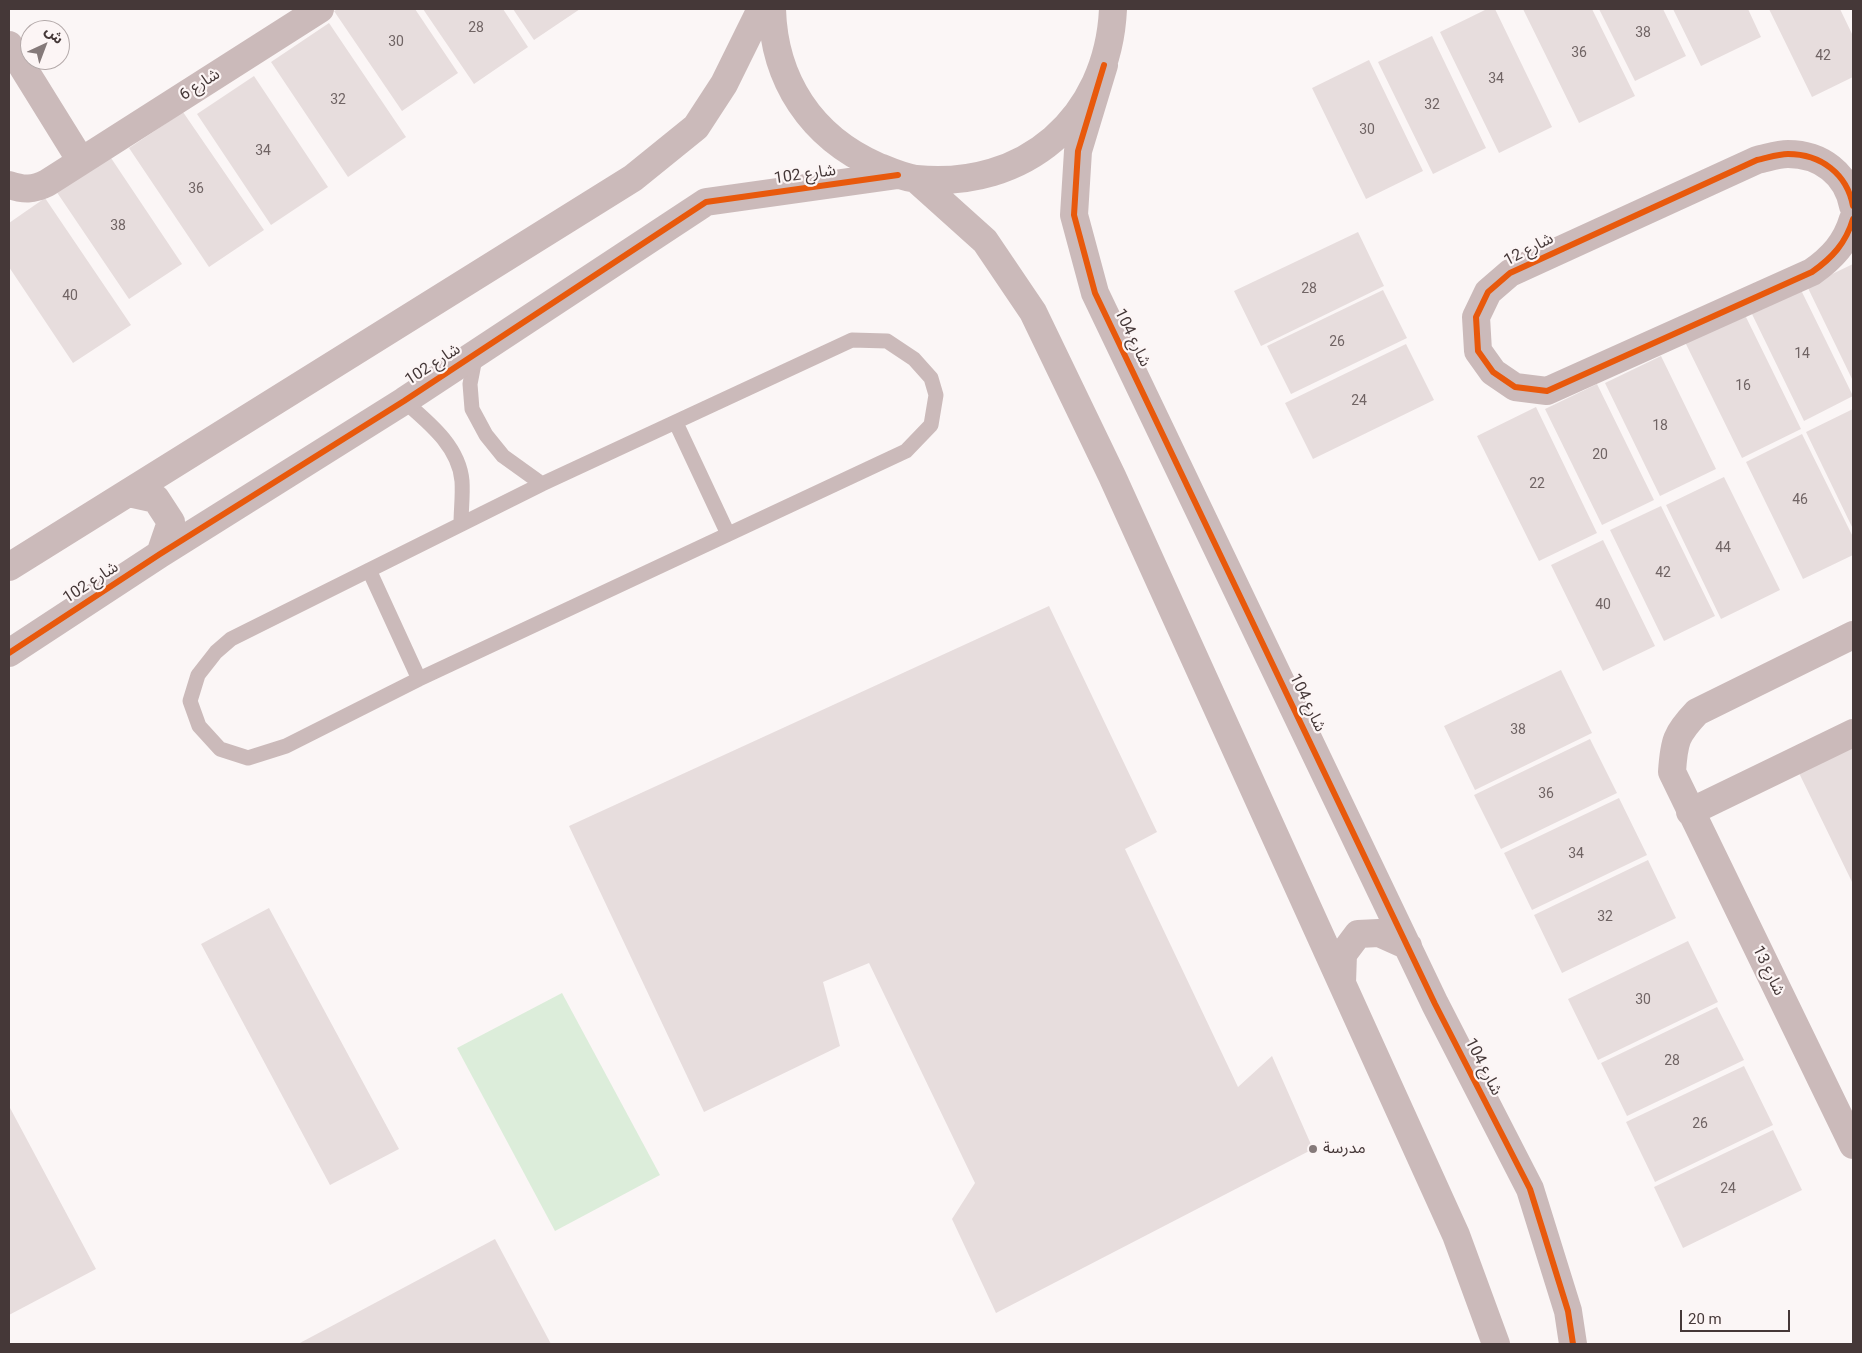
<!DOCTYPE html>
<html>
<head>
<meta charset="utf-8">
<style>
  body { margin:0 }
  #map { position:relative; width:1862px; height:1353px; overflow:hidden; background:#fbf6f6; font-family:Roboto,"Noto Sans Arabic",sans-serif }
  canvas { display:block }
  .frame { position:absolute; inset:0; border:10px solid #453838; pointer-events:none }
  .north { position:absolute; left:20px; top:20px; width:50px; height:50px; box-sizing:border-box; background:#fcf5f5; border:1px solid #b3a9a9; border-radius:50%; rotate:43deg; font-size:14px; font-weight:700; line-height:20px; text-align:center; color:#453838 }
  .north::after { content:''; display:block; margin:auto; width:18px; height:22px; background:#857a7a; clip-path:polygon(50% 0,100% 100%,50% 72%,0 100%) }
  .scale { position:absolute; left:1680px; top:1310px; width:110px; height:22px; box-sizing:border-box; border:2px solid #453838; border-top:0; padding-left:6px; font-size:15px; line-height:18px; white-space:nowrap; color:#453838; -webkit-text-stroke:4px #fcf5f5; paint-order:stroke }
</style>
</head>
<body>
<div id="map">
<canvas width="1862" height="1353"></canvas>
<div class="frame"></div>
<div class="north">ش</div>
<div class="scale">20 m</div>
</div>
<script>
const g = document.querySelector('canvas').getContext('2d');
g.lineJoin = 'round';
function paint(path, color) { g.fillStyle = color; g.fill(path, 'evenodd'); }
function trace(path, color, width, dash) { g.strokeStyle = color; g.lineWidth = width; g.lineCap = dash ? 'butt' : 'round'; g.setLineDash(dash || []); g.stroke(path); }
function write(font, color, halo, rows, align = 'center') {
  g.font = font + ' Roboto,"Noto Sans Arabic",sans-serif'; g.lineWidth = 4.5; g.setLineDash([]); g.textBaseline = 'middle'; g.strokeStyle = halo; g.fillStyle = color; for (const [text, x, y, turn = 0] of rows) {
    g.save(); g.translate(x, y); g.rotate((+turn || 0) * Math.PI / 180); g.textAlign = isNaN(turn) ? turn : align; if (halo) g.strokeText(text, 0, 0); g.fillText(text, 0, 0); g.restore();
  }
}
const green = new Path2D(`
  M562,993L660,1175L555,1231L457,1048Z`);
const building = new Path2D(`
  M338,9H415L458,73L402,111L334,11Z
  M423,9H503L528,47L474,84Z
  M513,9H580L534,40Z
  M1487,9H1495L1552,127L1499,153L1440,32Z
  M1523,9H1592L1635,96L1579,123Z
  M1599,9H1663L1686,56L1635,81Z
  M1673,9H1748L1761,37L1701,66Z
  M1769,9H1840L1853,36V77L1812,97Z
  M329,23L406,137L348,177L271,62Z
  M1432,36L1486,148L1433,174L1378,62Z
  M1369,60L1423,171L1366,199L1312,88Z
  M254,76L328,187L271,225L197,114Z
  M183,112L264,230L209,267L129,148Z
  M107,152L182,264L129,299L54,188Z
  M45,198L131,325L73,363L9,267V223Z
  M1358,232L1384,286L1261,346L1234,291Z
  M1853,264V381L1807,286Z
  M1800,288L1853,396L1804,421L1751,312Z
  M1383,290L1407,338L1291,394L1267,346Z
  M1744,313L1801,429L1742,458L1685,342Z
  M1406,344L1434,400L1313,459L1285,403Z
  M1661,356L1716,469L1660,496L1605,383Z
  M1597,384L1654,500L1602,525L1545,409Z
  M1536,407L1597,533L1539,561L1477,436Z
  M1853,409V529L1806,432Z
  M1802,434L1853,537V555L1803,579L1746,462Z
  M1724,477L1780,590L1721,619L1666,505Z
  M1661,506L1715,616L1664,641L1610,530Z
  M1603,540L1655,646L1603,671L1551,565Z
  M1049,606L1157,832L1125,849L1238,1087L1272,1056L1313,1149L996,1313L952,1219L975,1183L869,963L823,982L840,1046L704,1112L569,826Z
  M1561,670L1592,733L1475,790L1444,726Z
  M1590,739L1617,793L1501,849L1474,795Z
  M1853,744V884L1798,771Z
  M1619,798L1647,855L1532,910L1504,853Z
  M1648,860L1676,918L1562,973L1534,915Z
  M269,908L399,1149L330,1185L201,944Z
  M1688,941L1718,1002L1598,1060L1568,999Z
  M1717,1007L1744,1060L1627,1116L1601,1063Z
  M1744,1066L1773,1125L1655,1182L1626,1122Z
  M9,1106L96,1269L9,1315Z
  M1773,1130L1802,1190L1683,1248L1654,1187Z
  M495,1239L551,1344H298Z`);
const service = new Path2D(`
  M852,340L887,341L914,359L931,378L936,395L931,425L906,451L419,679L286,746L248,758L220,749L199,726L190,701L198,675L216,652L231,639L542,484Z
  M476,353L470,384L472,409L486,435L503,456L542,484
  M404,401C428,422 459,446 462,481C463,495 461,510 461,524
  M676,423L728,534
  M369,570L419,679`);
const minor = new Path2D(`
  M9,45L81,161
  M9,185C24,190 33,190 47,183L320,9
  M1853,206C1847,174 1821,154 1788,154C1778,154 1767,158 1757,160L1510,273L1488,292L1476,317L1478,351L1493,372L1515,387L1547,391L1812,272C1832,258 1846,243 1853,219
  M1853,635L1697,712C1676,734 1674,741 1672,772L1853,1145
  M1690,812L1853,733`);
const tertiary = new Path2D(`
  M772,9C774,80 811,137 877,166C889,171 902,177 916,179C1025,190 1108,118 1113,9
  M1104,65L1078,151L1074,215L1095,293L1435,1004L1530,1189L1568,1311L1573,1344
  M916,179L985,241L1033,312L1112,476L1456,1235L1496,1344
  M129,493L156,499L171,522L160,554
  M9,567L633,178L696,127L724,84L761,9
  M9,653L160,554L404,401L706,202L898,175
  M1342,983L1343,954L1358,934L1379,933L1408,946`);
const cycleway = new Path2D(`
  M1104,65L1078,151L1074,215L1095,293L1435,1004L1530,1189L1568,1311L1573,1344
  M1853,206C1847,174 1821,154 1788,154C1778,154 1767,158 1757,160L1510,273L1488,292L1476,317L1478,351L1493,372L1515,387L1547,391L1812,272C1832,258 1846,243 1853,219
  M9,653L160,554L404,401L706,202L898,175`);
const markers = [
  [1313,1149,5,"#857a7a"]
];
const numberNames = [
  ["28",476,28],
  ["38",1643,33],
  ["30",396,42],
  ["36",1579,53],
  ["42",1823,56],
  ["34",1496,79],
  ["32",338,100],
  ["32",1432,105],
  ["30",1367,130],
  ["34",263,151],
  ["36",196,189],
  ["38",118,226],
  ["28",1309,289],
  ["40",70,296],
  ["26",1337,342],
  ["14",1802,354],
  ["16",1743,386],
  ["24",1359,401],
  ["18",1660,426],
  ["20",1600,455],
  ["22",1537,484],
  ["46",1800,500],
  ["44",1723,548],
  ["42",1663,573],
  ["40",1603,605],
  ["38",1518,730],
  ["36",1546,794],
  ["34",1576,854],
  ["32",1605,917],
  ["30",1643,1000],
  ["28",1672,1061],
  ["26",1700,1124],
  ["24",1728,1189]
];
const streetNames = [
  ["شارع 6",200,85,-33],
  ["شارع 102",805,175,-8],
  ["شارع 12",1529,250,-27],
  ["شارع 104",1132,338,64],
  ["شارع 102",433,365,-33],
  ["شارع 102",91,583,-33],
  ["شارع 104",1307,703,64],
  ["شارع 13",1768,971,64],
  ["شارع 104",1483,1067,63]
];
const poiNames = [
  ["مدرسة",1323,1149]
];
paint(green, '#dcedda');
paint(building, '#e7dddd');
trace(service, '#cbbaba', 15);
trace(minor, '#cbbaba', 28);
trace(tertiary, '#cbbaba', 28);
trace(cycleway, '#e8590c', 6);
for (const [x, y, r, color] of markers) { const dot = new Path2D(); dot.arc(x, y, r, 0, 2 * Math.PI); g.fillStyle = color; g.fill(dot); trace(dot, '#fcf5f5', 2); }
write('14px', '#706464', null, numberNames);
write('16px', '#453838', '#fcf5f5', streetNames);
write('16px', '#453838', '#fcf5f5', poiNames, 'left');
</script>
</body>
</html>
